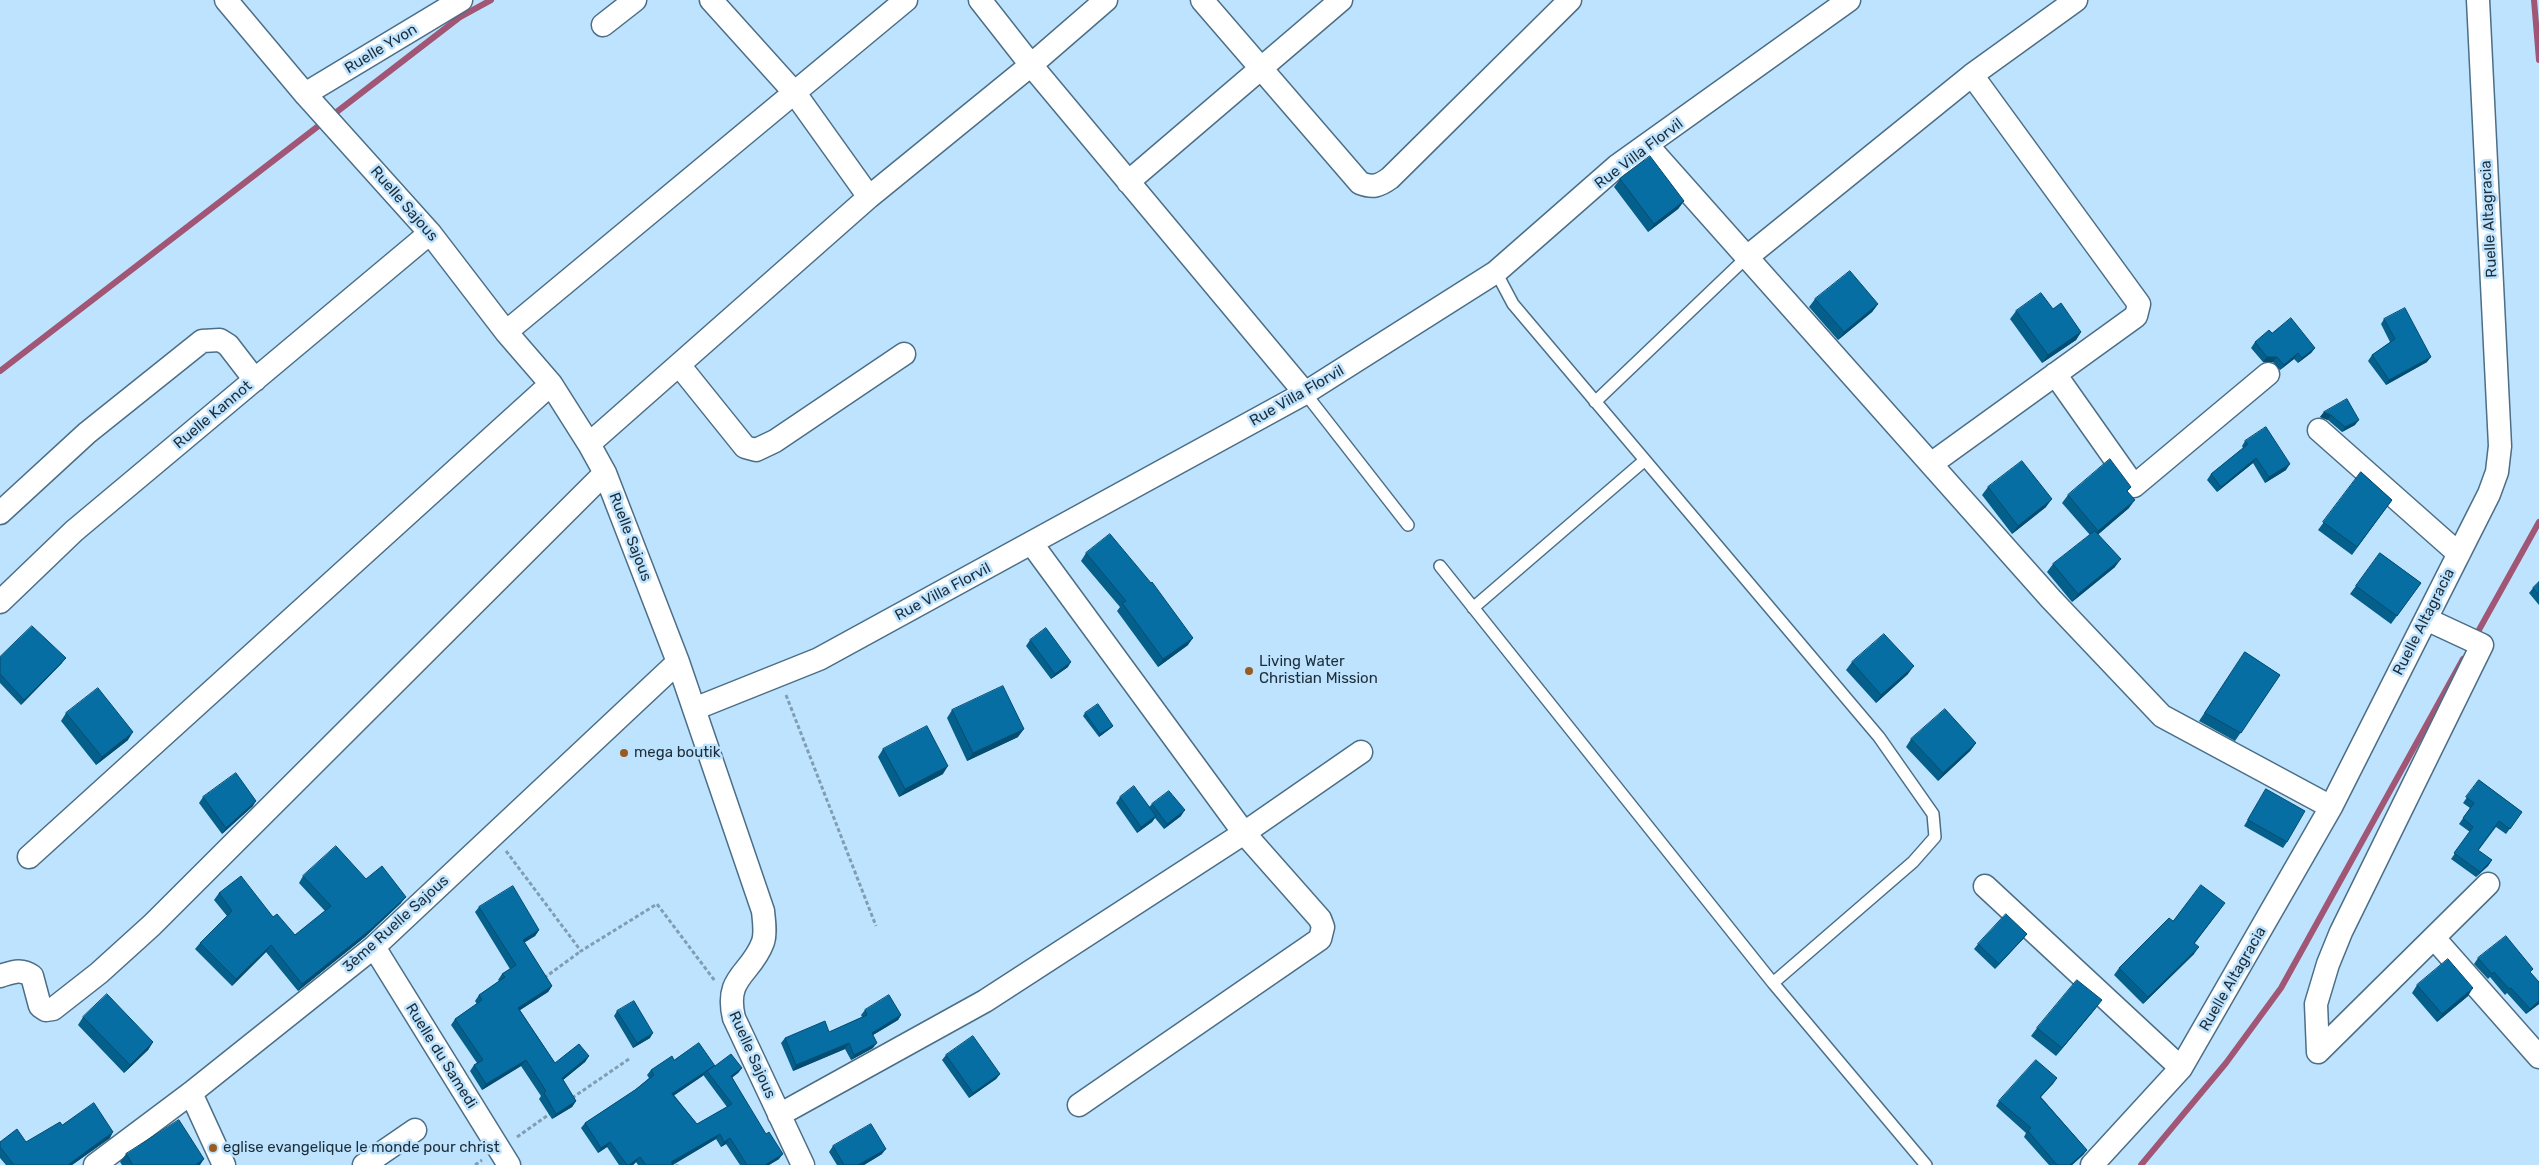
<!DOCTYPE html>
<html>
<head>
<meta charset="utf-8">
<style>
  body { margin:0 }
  canvas { display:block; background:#bde3ff }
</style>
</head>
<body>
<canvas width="2539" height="1165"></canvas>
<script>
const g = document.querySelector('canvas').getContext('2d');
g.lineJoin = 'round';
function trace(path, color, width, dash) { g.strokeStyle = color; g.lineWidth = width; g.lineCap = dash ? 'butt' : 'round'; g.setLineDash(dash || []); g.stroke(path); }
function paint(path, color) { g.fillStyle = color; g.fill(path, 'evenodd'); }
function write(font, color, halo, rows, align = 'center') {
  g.font = font + ' Rubik,sans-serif'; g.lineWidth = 5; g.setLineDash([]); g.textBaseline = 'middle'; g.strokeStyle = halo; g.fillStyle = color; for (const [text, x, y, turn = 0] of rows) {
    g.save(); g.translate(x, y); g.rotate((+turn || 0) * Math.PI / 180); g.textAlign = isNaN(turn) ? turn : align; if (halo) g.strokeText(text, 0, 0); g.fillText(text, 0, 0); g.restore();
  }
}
const stream = new Path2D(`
  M2534,0L2539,60
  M0,371L460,17L491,0
  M2475,637L2539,522
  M2141,1165L2226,1063L2281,988L2463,659`);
const path = new Path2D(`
  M786,695L876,926
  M506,851L581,951L657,904L715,981
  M544,978L581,951
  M572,1098L629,1059
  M517,1137L551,1113
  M677,1164V1165
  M475,1165L482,1160`);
const lane = new Path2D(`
  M1496,272L1513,304L1879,737L1933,814L1935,837L1913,862L1773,983
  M1305,393L1408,525
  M1595,402L1747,257
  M1440,566L1773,983L1926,1165
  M1473,608L1645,460`);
const street = new Path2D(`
  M226,0L305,94L430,233L506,332L551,384L589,444L605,473L678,662L763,911C764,921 766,933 763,942C751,975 724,976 734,1018L803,1165
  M711,0L794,92L869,197
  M980,0L1031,65L1305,393
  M1202,0L1360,183C1373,188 1379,186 1390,178L1570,0
  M603,25L635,0
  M305,94L461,0
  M1648,146L2051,599L2162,716L2331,807
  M1128,182L1341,0
  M1747,257L1972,75L2076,0
  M506,332L906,0
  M679,365L745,447L756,450L775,441L904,354
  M2055,374L2134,486L2268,374
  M2319,430L2459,554
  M589,444L869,197L1031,65L1106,0
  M1931,464L2136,316L2139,304L1972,75
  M0,513L87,433L202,341L220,340L228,345L255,380
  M1032,544L1244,833L1320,919L1323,927L1320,939L1079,1105
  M0,602L74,531L430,233
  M694,709L819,659L1305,393L1496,272L1617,166L1849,0
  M29,857L551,384
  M1985,886L2181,1068
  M2434,938L2539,1057
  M374,947L509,1165
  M0,976C13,972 21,968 32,976L40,1006L46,1010L53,1009L99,973L152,925L605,473
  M2318,1052L2316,1004L2328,964L2341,932L2482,645L2426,619
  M2318,1052L2488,884
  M191,1093L224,1165
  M779,1115L985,1001L1244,833L1361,752
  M95,1165L191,1093L374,947L678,662
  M364,1165L415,1130
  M2092,1165L2181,1068L2331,807L2489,494L2497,472L2500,446L2478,0`);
const wall = new Path2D(`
  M1620,179L1684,201L1678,209L1648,232L1614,187Z
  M1815,299L1878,304L1872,312L1838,340L1809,307Z
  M2053,309L2081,332L2076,340L2042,363L2010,319L2016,311Z
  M2384,319L2427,362L2386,385L2368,361L2372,355L2390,342L2381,324Z
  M2272,333L2315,348L2311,353L2298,363L2294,359L2280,370L2273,362H2263L2251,348L2255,342Z
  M2324,412L2355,425L2342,432L2328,420L2320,417Z
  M2245,441L2286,470L2265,483L2253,463L2217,492L2207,480L2211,474L2243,448L2242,446Z
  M2361,472L2392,500L2352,555L2318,530Z
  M1988,487L2046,507L2012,534L1982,495Z
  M2128,492L2129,508L2098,534L2115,567L2072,602L2047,572L2053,564L2090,535L2062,503L2068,495Z
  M1086,553L1188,645L1158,667L1117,611L1120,607L1081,561Z
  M2380,553L2421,583L2391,624L2350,594Z
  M2539,582V605L2529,593L2533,588Z
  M1030,640L1068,667L1051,679L1026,646Z
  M2245,652L2280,675L2235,741L2199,721Z
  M0,657L62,663L21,705L0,683Z
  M1852,662L1908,674L1876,703L1846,670Z
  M952,710L1018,737L967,761L947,718Z
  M66,713L128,740L96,765L61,721Z
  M1085,713L1113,726L1111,728L1099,737L1083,716Z
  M1911,739L1976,743L1970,751L1938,781L1906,747Z
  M883,749L943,774L899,797L878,757Z
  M2479,780L2522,812L2506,834L2496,827L2478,851L2492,860L2488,866L2476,877L2451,859L2470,832L2459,824L2470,808L2463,803Z
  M2266,789L2287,842L2283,848L2244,826Z
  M203,797L253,806L222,834L199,803Z
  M1120,797L1149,807L1152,804L1181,816L1164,829L1155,818L1152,822L1137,833L1116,803Z
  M303,876L366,879L401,903L365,937L298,991L266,952L232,986L195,949L200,943L227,916L214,900L219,893L273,917L295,935L325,911L299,883Z
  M479,907L539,930L535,936L524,942L552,986L548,992L520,1010L555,1063L589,1056L585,1062L563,1080L576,1101L572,1107L552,1119L539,1099L541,1096L521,1066L482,1090L470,1071L474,1065L477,1063L451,1025L455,1019L477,1004L475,1001L479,995L499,981L498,980L502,974L510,969L475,912Z
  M2220,910L2195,943L2194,954L2143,1004L2114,975L2119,968L2173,921Z
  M2027,934L2023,939L1995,969L1974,949L1978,944Z
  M2478,958L2531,973L2539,982V1004L2526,1014L2507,993L2505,995L2490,977L2488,979L2474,964Z
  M2417,985L2468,996L2437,1022L2412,993Z
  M2096,1008L2056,1056L2031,1036L2037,1028Z
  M865,1010L901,1015L898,1020L873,1035V1048L851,1060L845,1049L793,1071L781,1043L785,1038L829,1032L862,1017L861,1015Z
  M617,1011L650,1038L633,1048L614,1016Z
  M83,1017L153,1042L148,1050L124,1073L78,1025Z
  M946,1055L1000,1074L996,1079L969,1098L942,1060Z
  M674,1060L715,1066L742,1068L738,1073L732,1077L779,1159L769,1165H740L726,1144L721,1147L716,1139L673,1165H638L636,1162L633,1165H619L607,1147L598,1153L581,1128L585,1123L635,1090L649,1078L647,1075L651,1070ZM704,1075V1076L727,1107L697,1124L674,1095Z
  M2057,1078L2041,1097L2087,1150L2083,1155L2072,1165H2049L2024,1137L2026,1133L1996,1106L1999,1101Z
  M62,1125L110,1138L72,1165H6L0,1158V1142H26Z
  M833,1146L882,1154L864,1165H837L829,1152Z
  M126,1154L200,1165H122L120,1162Z`);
const shadedWall = new Path2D(`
  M1684,201L1678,209L1648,232L1654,224Z
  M1878,304L1872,312L1838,340L1844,332Z
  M2081,332L2076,340L2042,363L2048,355Z
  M2315,348L2311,353L2298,363L2302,358Z
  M2298,353L2294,359L2280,370L2284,365Z
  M2267,357H2277L2273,362H2263Z
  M2431,357L2427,362L2386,385L2389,380Z
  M2324,412L2331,415L2328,420L2320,417Z
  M2359,420L2355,425L2342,432L2345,427Z
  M2256,458L2253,463L2217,492L2221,487Z
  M2290,464L2286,470L2265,483L2269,477Z
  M2052,499L2046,507L2012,534L2018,526Z
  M2135,500L2129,508L2093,539L2098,531Z
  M2121,559L2115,567L2072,602L2078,594Z
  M1193,638L1188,645L1158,667L1163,659Z
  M66,658L62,663L21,705L24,700Z
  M1071,662L1068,667L1051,679L1055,674Z
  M1914,666L1908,674L1876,703L1881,695Z
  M1113,726L1111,728L1099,737L1100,734Z
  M1024,729L1018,737L967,761L973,753Z
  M133,732L128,740L96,765L102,757Z
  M1976,743L1970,751L1938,781L1943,773Z
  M948,766L943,774L899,797L905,789Z
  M256,801L253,806L222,834L226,828Z
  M1185,810L1181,816L1164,829L1167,824Z
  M1156,816L1152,822L1137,833L1141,827Z
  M2492,860L2488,866L2476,877L2480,872Z
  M406,897L401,903L365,937L298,991L302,984Z
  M539,930L535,936L519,946L523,940Z
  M2027,934L2023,939L1995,969L1999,964Z
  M271,945L266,952L232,986L236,979Z
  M2199,947L2194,954L2143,1004L2148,997Z
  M552,986L548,992L514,1014L518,1008Z
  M2473,988L2468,996L2437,1022L2442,1014Z
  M2102,1000L2096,1008L2056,1056L2062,1048Z
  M2539,1001V1004L2526,1014L2530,1009Z
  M901,1015L898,1020L868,1038L872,1033Z
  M653,1033L650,1038L633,1048L637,1043Z
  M153,1042L148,1050L124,1073L130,1065Z
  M849,1043L845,1049L793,1071L796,1065Z
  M877,1043L873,1048L851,1060L854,1055Z
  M589,1056L585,1062L558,1084L562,1078Z
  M526,1060L521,1066L482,1090L486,1084Z
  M714,1066L707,1071L704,1075L669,1099L672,1094Z
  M742,1068L738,1073L728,1081L731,1076Z
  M1000,1074L996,1079L969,1098L973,1093Z
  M2057,1078L2053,1084L2036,1102L2040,1097Z
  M576,1101L572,1107L552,1119L556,1114Z
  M113,1132L110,1138L72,1165H68Z
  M720,1134L716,1139L672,1165L671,1162Z
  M730,1138L726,1144L721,1147L724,1142Z
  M610,1142L607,1147L598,1153L601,1148Z
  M886,1149L882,1154L864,1165H858Z
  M2087,1150L2083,1155L2072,1165H2070Z
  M783,1154L779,1159L769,1165H765Z
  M640,1157L636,1162L633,1165H629Z
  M204,1159L200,1165H195Z`);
const building = new Path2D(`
  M1650,156L1684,201L1654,224L1620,179Z
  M1850,271L1878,304L1844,332L1815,299Z
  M2041,293L2053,309L2061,303L2081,332L2048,355L2016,311Z
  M2405,308L2431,357L2389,380L2372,355L2395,339L2384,319Z
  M2291,318L2315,348L2302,358L2298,353L2284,365L2277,357H2267L2255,342L2269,330L2272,333Z
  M2347,399L2359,420L2345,427L2331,415L2324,412Z
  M2266,427L2290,464L2269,477L2256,458L2221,487L2211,474L2248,444L2245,441Z
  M2110,459L2131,487L2127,491L2135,500L2098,531L2068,495Z
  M2022,461L2052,499L2018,526L1988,487Z
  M2361,472L2392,500L2357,547L2323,522Z
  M2095,531L2121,559L2078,594L2053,564Z
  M1110,534L1151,583L1152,582L1193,638L1163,659L1122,603L1126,601L1086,553Z
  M2380,553L2421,583L2397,616L2356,586Z
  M2539,582V595L2533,588Z
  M32,626L66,658L24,700L0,674V657Z
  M1046,628L1071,662L1055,674L1030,640Z
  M1884,634L1914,666L1881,695L1852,662Z
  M2245,652L2280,675L2241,733L2205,713Z
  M1003,686L1024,729L973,753L952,710Z
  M98,688L133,732L102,757L66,713Z
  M1098,704L1113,726L1100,734L1085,713Z
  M1945,709L1976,743L1943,773L1911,739Z
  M927,726L948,766L905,789L883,749Z
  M236,773L256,801L226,828L203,797Z
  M2479,780L2522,812L2510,829L2499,821L2478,850L2492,860L2480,872L2454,853L2473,827L2463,818L2474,803L2466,797Z
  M1134,786L1156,816L1141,827L1120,797Z
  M2266,789L2305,811L2287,842L2248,820Z
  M1169,791L1185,810L1167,824L1152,804Z
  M336,846L366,879L382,866L406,897L370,930L302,984L271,945L236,979L200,943L232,911L219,893L241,876L273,917L277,914L295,935L331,906L303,876Z
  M2201,885L2225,903L2194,943L2199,947L2148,997L2119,968L2169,918L2173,921Z
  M513,886L539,930L523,940L552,986L518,1008L555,1063L579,1044L589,1056L562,1078L576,1101L556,1114L544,1093L546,1091L526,1060L486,1084L474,1065L483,1060L455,1019L482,1000L479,995L505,977L502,974L516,965L479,907Z
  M2006,914L2027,934L1999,964L1978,944Z
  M2506,936L2533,969L2530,972L2539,982V1001L2530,1009L2511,988L2509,989L2494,972L2492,974L2478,958Z
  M2448,959L2473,988L2442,1014L2417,985Z
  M2077,980L2102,1000L2062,1048L2037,1028Z
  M107,994L153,1042L130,1065L83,1017Z
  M889,995L901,1015L872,1033L877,1043L854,1055L849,1043L796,1065L785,1038L825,1021L829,1032L867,1015L865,1010Z
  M634,1001L653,1033L637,1043L617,1011Z
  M973,1036L1000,1074L973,1093L946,1055Z
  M699,1043L715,1066L731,1054L742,1068L731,1076L766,1134L769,1132L783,1154L765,1165H747L730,1138L724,1142L720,1134L671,1162L673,1165H646L640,1157L629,1165H627L610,1142L601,1148L585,1123L635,1090L654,1075L651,1070L672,1056L674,1060ZM714,1066L707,1071L732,1104L697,1124L672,1094Z
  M2036,1060L2057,1078L2040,1097L2087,1150L2070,1165H2057L2028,1131L2031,1128L1999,1101Z
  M94,1103L113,1132L68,1165H14L0,1147V1142L17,1129L26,1142L60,1122L62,1125Z
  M179,1120L204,1159L195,1165H133L126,1154Z
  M871,1124L886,1149L858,1165H844L833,1146Z`);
const markers = [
  [1249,671,5,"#995b20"],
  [624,753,5,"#995b20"],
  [213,1148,5,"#995b20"]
];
const streetNames = [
  ["Ruelle Yvon",381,49,-31],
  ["Rue Villa Florvil",1639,154,-37],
  ["Ruelle Sajous",404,204,49],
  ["Ruelle Altagracia",2489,219,-93],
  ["Rue Villa Florvil",1297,396,-30],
  ["Ruelle Kannot",213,415,-40],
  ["Ruelle Sajous",630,537,69],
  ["Rue Villa Florvil",943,592,-28],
  ["Ruelle Altagracia",2424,622,-63],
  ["3ème Ruelle Sajous",396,924,-42],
  ["Ruelle Altagracia",2233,979,-60],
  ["Ruelle Sajous",752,1055,66],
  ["Ruelle du Samedi",441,1056,58]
];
const poiNames = [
  ["Living Water",1259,662],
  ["Christian Mission",1259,679],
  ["mega boutik",634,753],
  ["eglise evangelique le monde pour christ",223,1148]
];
trace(stream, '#a05674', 6);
trace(lane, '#4c6e86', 14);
trace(street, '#4c6e86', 25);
trace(path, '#809db2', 3, [4, 2.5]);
trace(lane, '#fff', 11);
trace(street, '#fff', 22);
paint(wall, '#055f8b');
paint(shadedWall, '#044d71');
paint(building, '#066ea2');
trace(building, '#044d71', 1);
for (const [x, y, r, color] of markers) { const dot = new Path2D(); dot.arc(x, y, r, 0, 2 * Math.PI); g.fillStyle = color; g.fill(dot); trace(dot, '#bde3ff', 2); }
write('15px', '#1e2d38', '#bde3ff', streetNames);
write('15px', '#1e2d38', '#bde3ff', poiNames, 'left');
</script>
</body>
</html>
